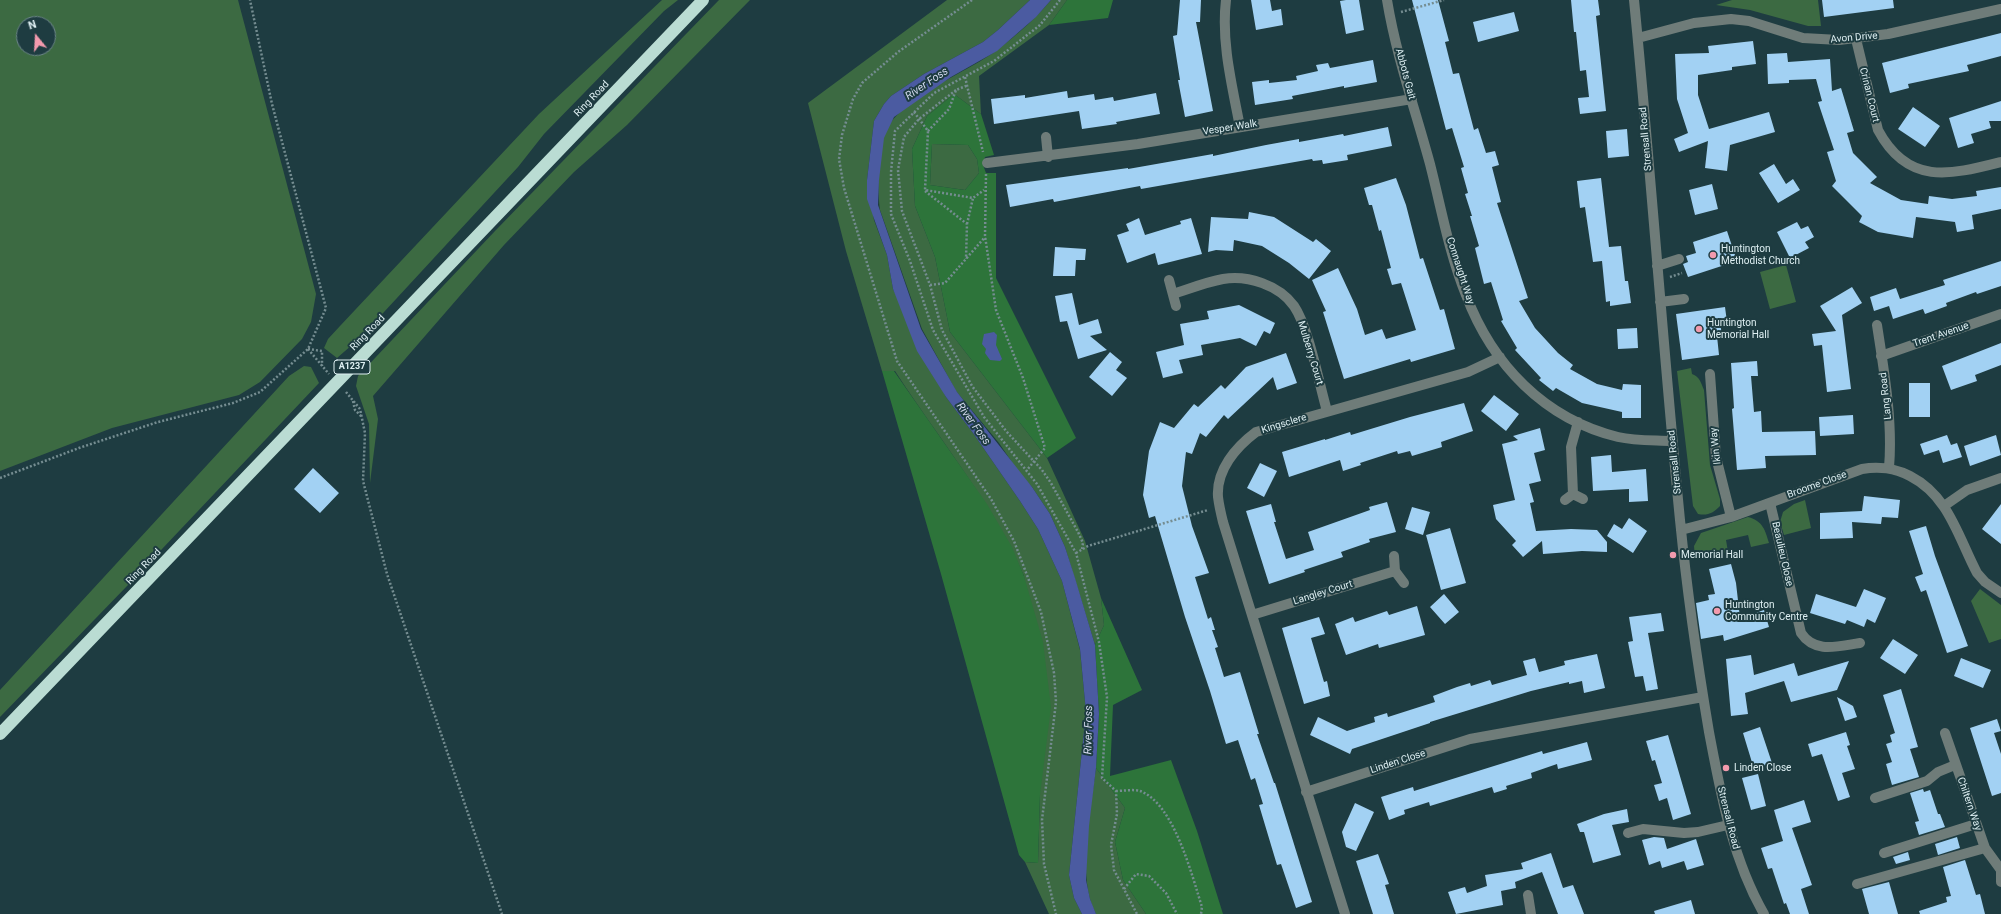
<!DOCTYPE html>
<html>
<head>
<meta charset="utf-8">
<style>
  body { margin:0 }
  #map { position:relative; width:2001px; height:914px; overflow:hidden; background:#1e3c41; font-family:Roboto,sans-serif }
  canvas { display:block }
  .north { position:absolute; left:16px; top:16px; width:40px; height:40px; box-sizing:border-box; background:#1e3c41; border:1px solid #6b8488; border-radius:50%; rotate:342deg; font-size:11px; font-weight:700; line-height:16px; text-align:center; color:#deeff2 }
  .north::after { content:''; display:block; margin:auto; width:14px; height:18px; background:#f29aad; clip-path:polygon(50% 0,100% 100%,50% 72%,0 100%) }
</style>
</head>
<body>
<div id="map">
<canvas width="2001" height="914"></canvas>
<div class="north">N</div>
</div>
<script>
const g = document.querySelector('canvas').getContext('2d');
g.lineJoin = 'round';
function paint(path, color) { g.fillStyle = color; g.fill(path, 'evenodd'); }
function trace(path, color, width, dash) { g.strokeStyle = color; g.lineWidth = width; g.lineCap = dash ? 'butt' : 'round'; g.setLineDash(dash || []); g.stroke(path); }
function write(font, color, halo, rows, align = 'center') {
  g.font = font + ' Roboto,sans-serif'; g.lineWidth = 4; g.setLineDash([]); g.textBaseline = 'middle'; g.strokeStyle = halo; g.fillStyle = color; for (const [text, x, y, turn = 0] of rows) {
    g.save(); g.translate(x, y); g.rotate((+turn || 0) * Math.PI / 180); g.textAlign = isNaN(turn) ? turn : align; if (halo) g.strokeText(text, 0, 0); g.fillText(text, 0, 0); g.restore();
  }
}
const green = new Path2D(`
  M0,0H238L316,294L311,322L302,339L260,382L239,395L112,428L0,471ZM24,24H48V48H24Z
  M662,0H678L664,11L544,134L518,167L360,338L337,358L324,348L328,339L340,326L539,114Z
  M719,0H750L627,125L574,172L504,245L373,396L378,419L370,483L369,424L356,386L358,376L495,231Z
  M947,0H1030L998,30L983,42L924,74L891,96L884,104L874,121L867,180L874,220L887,255L893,289L946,397L973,433L1020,501L1038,529L1062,581L1080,650L1086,712L1069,875L1074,898L1082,914H1049L1025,862L1038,863L1040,795L1024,576C991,501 939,439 895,371H882L846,251L808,103Z
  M1051,0H1067L1049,25L979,76L981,114L954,94L927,116L912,149L915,206L935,257L950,332L1047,458L1085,541L1101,598L1104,625L1095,645L1065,547L1050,514L1032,487L1020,474L999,443L956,391L922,329L880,210C878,193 877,157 882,140C893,99 966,74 997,50C1017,35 1035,19 1051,0Z
  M1732,0H1818L1821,26H1808L1750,10L1716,5Z
  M932,144L968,145L977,159L979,173L965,190L930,185Z
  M1786,265L1796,302L1770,309L1760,272Z
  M304,366L311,367L319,383L128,585L0,717V690L289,376Z
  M1691,368L1692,374C1700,377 1701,383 1704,390L1710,465L1720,499V506C1713,513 1708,516 1698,514L1693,506L1677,371Z
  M1805,500L1811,528L1784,535L1780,522L1783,512L1794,504Z
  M1748,517C1763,521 1765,530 1769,543L1751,547L1748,535L1726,540L1728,552L1695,558L1694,546L1701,533Z
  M1980,589L2001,605V639L1989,643L1971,601Z
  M1096,768L1125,808L1115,842L1123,880L1146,914H1096C1076,878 1091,808 1096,768Z`);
const forest = new Path2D(`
  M1067,0H1113L1108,18L1049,25Z
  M954,94L981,114L994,155L985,157L983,165L986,173H996V278L1076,438L1047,458L950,332L935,257L915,206L912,149L927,116ZM932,144L968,145L977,159L979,173L965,190L930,185Z
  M882,371H894L987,504L1012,547L1024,576L1043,642L1051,707L1040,795L1038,863L1025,862L1019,855L941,574Z
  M1101,598L1142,690L1113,705L1110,776L1171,760L1197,831L1223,914H1146L1123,880L1115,842L1125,808L1096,768L1099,714L1095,645L1104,625Z`);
const water = new Path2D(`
  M1030,0H1051L1036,17L997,51L951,77L894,117L884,138L879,180L878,205L921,329L957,392L1032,487L1050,514L1065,547L1075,578L1095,645L1099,714L1096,768L1089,826L1086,880L1090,899L1096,914H1082L1074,898L1069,875L1086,712L1080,649L1062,581L1038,529L1020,501L973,433L946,397L917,351L893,289L887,255L867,199V180L874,121L884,104L891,96L924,74L983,42L998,30Z
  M994,332L997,335L996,345L1002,359L1000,361L990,360L985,353L986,349L982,344L984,334Z`);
const building = new Path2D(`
  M1180,0H1201L1200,22H1196L1213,111L1185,117L1178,80H1180L1173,36L1177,35Z
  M1251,0H1270L1272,11L1281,9L1283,25L1256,30Z
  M1346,0H1359L1364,30L1346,34L1340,1Z
  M1412,0H1438L1449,41L1445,42L1453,74L1459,73L1474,130L1478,128L1486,153L1495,151L1499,165L1492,167L1501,202L1497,203L1528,298L1519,301L1535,328L1558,353L1573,365L1570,369L1597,384L1622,390L1623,384L1641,385V418H1622V412L1582,403L1556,388L1553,391L1539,380L1541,378L1515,350L1517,348L1501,321L1503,320L1491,282L1484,284L1475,248L1479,246L1470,216H1472L1465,194L1468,193L1461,168L1464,167L1452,128L1446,130Z
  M1571,0H1598L1600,15L1596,16L1606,111L1580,114L1578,98L1589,97L1586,70L1580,71L1576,32H1574Z
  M1822,0H1893L1894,8L1824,17Z
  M1514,12L1519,31L1478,42L1473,22Z
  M2001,33V56L1967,65L1969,71L1908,84L1909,88L1890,93L1882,63Z
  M1753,41L1756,64L1732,67V70L1698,75V95L1709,129L1769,112L1775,132L1730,145L1727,171L1705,168L1708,141L1679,152L1674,139L1688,133L1677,99L1675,54L1709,53L1708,46Z
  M1787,53L1788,62L1830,59L1832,91L1841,88L1854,131L1847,133L1853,153L1877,177L1870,183L1901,200L1928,204L1929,196L1952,199L1977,196L1976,191L2001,187V209L1972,215L1974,229L1957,232L1955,222L1916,217L1913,238L1878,232L1859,222L1862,216L1832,186L1836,181L1827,152L1834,150L1818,102L1822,101L1816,79L1789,80V83L1768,84L1767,54Z
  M1373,60L1377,82L1344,88V86L1292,96L1293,99L1255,105L1252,82L1269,80V83L1297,80L1296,76L1318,71L1316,65L1328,63L1330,68Z
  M1067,91L1068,98L1094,94L1095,100L1113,97L1114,101L1156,93L1160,114L1116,122L1117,124L1082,129L1079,111L994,124L991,99L1025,95V98Z
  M2001,101V121H1989L1991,128L1971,134L1974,143L1958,148L1949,118Z
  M1913,107L1940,126L1925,147L1898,129Z
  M1388,127L1392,146L1347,155L1348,160L1323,164L1322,160L1313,161L1312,159L1141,189L1140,186L1054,202L1053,199L1010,207L1006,185L1128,168V169L1213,154V156L1266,145L1299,139V142L1343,134L1344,136Z
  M1627,129L1629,156L1608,158L1606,131Z
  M1774,164L1786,184L1793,179L1800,190L1778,203L1759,173Z
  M1396,178L1406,205L1420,259L1423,258L1440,310L1444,309L1455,349L1411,362L1410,359L1344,379L1323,312L1326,311L1312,280L1338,268L1357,309L1365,335L1382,329L1386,339L1416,330L1401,283L1392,285L1387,269L1391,268L1381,230L1379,231L1372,205H1369L1364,188Z
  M1601,178L1609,247L1621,246L1625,281H1628L1631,303L1610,306V301L1606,302L1602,261L1593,262L1585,207L1580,208L1577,181Z
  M1712,184L1718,209L1695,215L1689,190Z
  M1249,212L1274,217L1313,242L1316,239L1331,251L1309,279L1289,263L1262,246L1234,240L1233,251L1216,250L1208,252L1211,217L1248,219Z
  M1139,218L1145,235L1181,224L1180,221L1191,218L1202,254L1158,265L1155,253L1127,263L1117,235L1129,231L1126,224Z
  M1797,222L1801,229L1808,226L1814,237L1805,242L1809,248L1790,258L1777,232Z
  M1727,231L1737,261L1688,277L1683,264L1688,262L1686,256L1696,253L1693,242Z
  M1055,247L1086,249L1085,260H1076L1075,276H1053Z
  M2001,261V286L1977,294L1976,292L1946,303L1947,306L1925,314L1923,309L1893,319L1889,306L1874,311L1870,297L1896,288L1900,299L1945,285L1943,280Z
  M1852,287L1862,303L1842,315L1851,389L1827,392L1822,345L1814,346L1812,334L1836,331L1820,306Z
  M1072,293L1079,325L1098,319L1102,333L1090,336L1107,350L1078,359L1067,321L1060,322L1055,296Z
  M1239,305L1275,323L1270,334L1264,331L1256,346L1240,338L1201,345L1203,355L1179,360L1183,373L1163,378L1156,352L1184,345L1180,324L1209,319L1207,311Z
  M1725,307L1727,322L1720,323L1722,335L1717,336L1719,355L1682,360L1676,314Z
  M1637,328L1638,348L1618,349L1617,329Z
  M2001,343V365L1975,375L1977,381L1951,390L1942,366Z
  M1110,352L1122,362L1116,370L1127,378L1112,396L1089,377Z
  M1286,353L1297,383L1277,390L1273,377L1228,419L1224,415L1206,437L1200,433L1192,454L1186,452L1182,486L1192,526L1209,573L1195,577L1208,619L1211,617L1215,630H1212L1218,647L1215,648L1224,677L1240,672L1259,734H1257L1274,783H1275L1312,902L1296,908L1281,864L1277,865L1259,805L1263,804L1255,778L1251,780L1238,740L1226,744L1210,691L1185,617L1155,516L1149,518L1143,495L1149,451L1160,422L1174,428L1194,404L1198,407L1221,385L1225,389L1246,367Z
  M1757,361L1758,376H1751L1754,412L1761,411L1762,432L1815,431L1816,455L1765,456L1766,468L1737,470L1732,409L1734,408L1731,363Z
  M1909,383H1930V417H1909Z
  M1494,395L1519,414L1506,431L1481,411Z
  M1464,403L1473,431L1441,442L1442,447L1412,456L1410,451L1398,454L1397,451L1360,463L1361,465L1343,471L1340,460L1289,477L1282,452L1325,439V440L1350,432L1351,435L1410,417Z
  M1853,415L1854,434L1820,436L1819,417Z
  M1540,428L1545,450L1534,453L1541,481L1529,484L1534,502L1530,503L1536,531L1571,529L1597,530L1607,542V552L1582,551L1543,554L1542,541L1523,557L1512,545L1516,541L1496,519L1493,505L1515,500L1502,444L1518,440L1513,436Z
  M1947,435L1951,445L1957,443L1962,457L1943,463L1939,450L1924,455L1920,444Z
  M1996,435L2001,455L1970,466L1964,446Z
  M1611,455L1612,472L1646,469L1648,501L1629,502V489L1593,491L1591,457Z
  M1260,463L1277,471L1264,497L1247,488Z
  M313,468L339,493L320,513L294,489Z
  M1864,496L1900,500L1898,518L1882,517L1881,524L1852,522L1853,538L1820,539V513L1862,511Z
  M1387,502L1396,532L1369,539L1370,542L1341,552L1343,557L1304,570L1305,572L1269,584L1246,511L1271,504L1276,522H1274L1286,559L1314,550L1308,532L1370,510L1369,507Z
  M2001,504V544L1982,529Z
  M1412,507L1430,512L1423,535L1405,529Z
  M1629,518L1647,531L1633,553L1607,536L1614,524L1622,529Z
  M1926,526L1935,556L1968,646L1947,653L1926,590L1921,592L1915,577L1923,574L1909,531Z
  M1450,528L1466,583L1441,590L1426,535Z
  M1731,564L1736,583L1740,618L1764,610L1769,627L1724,641L1723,635L1701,639L1696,603L1709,600L1708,595L1715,594L1709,569Z
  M1864,589L1886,598L1875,623L1867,619L1864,627L1847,620L1845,624L1810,613L1816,594L1856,607Z
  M1444,594L1459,612L1445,624L1430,607Z
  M1417,606L1425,635L1379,648L1378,644L1346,655L1335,624L1353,617L1355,622L1387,611L1389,615Z
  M1661,613L1664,631L1648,633L1658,689L1646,691L1643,676L1635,677L1628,642L1633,641L1629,617Z
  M1319,617L1325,634L1311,638L1324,682L1327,681L1330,696L1304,704L1282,628Z
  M1893,639L1918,655L1905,674L1880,658Z
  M1597,654L1605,688L1584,693L1582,681L1569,684V682L1531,691L1430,722V723L1352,749L1350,754L1310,735L1318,717L1347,731L1375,722L1374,717L1387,713L1388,717L1435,702L1433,696L1457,687L1470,683L1471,686L1490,680L1492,685L1527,675L1523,661L1535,658L1539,672L1565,665L1564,661Z
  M1751,655L1754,675L1794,663L1798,676L1849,661L1837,690L1791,702L1784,681L1745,693L1748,714L1731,716L1726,659Z
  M1961,658L1991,670L1983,688L1954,676Z
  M1901,689L1918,747L1910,749L1919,777L1892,785L1886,764L1892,762L1886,744L1892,742L1890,735L1895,733L1883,695Z
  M1837,697L1853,706L1857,717L1845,721Z
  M1997,719L2001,731L1994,733L2001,754V793L1992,796L1970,728Z
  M1760,727L1772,763L1754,769L1743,733Z
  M1846,732L1850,745L1847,746L1855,769L1842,773L1850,797L1838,801L1822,754L1812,757L1808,744Z
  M1668,735L1691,814L1673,820L1667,798L1659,801L1654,785L1662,783L1655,760L1652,761L1646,741Z
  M1587,742L1592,760L1558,769L1557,764L1531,773L1532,778L1506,786L1507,789L1494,793L1492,787L1430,806L1429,802L1404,810L1405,814L1389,820L1381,797L1413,787L1414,791L1542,751L1543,754Z
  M1758,774L1766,806L1751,810L1742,778Z
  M1923,789L1924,792L1930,790L1938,814H1940L1945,827L1919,835L1915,822L1919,821L1910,793Z
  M1804,800L1811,822L1792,828L1812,885L1801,889L1809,914H1790L1786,903L1784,904L1772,868L1768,869L1761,848L1783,841L1774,810Z
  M1355,803L1374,812L1356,851L1346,847L1342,832Z
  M1627,809L1629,822L1612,825L1621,855L1593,863L1584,832H1580L1577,824L1604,814Z
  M1654,837L1664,838L1667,849L1696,839L1704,865L1687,870L1684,861L1662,868L1660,861L1649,865L1642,840Z
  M1957,837L1960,848L1938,855L1935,844Z
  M1908,852L1910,860L1896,864L1893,857Z
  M1551,853L1563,888L1573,885L1584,914H1558L1542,872L1515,882L1516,888L1501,891L1503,905L1456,914L1448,892L1465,887L1467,893L1487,886L1485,875L1523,869L1521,863Z
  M1378,854L1389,884L1385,885L1394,914H1373L1356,861Z
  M1965,860L1976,895L1980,894L1985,914H1920L1919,911L1947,902L1946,897L1951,896L1943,867Z
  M1889,882L1898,914H1869L1862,889Z
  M1691,900L1695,914H1655L1654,911Z`);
const path = new Path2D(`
  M972,0L898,52L862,83L853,99L842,135L839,159L844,188L897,361L991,499L1014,541L1041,612L1054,673L1056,702L1042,820L1044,864L1056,914
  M1060,0L1040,25L994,61L934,93L895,131L891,172V214L910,261L933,330L984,417L1037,484L1076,553L1099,642L1107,697L1102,778L1116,791L1117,814L1111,845L1114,870L1137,914
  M1401,12L1444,0
  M965,77L983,152
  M956,90L919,119L904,137L898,170L902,211L930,285L942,330L972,386L1006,431L1042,470L1051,483L1078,532L1083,543L1082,549
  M914,112L928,131L925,190L973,198L984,190
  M928,131L949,109L956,90L966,86
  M986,174L985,236L996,310L1023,378L1045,448L1027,470
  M925,191L967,224L966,259
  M967,224L973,198
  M1670,277L1682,273
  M930,285L945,283L985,237
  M308,349L329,374
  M308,349L322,351V366
  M346,392L360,409L365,433L363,481L387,574L502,914
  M353,401L355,410L361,416
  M0,478L79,448L158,422L233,403L260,392L308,349L326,308L272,104L250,0
  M1076,553L1088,546L1208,510
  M1116,791C1123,791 1134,789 1140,791C1174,803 1192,876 1202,907L1201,914
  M1124,889L1136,874L1149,876L1166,893L1177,914`);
const minor = new Path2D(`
  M1226,0C1221,42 1232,85 1240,127
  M1387,0C1396,55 1415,109 1430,164C1441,207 1449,253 1466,295C1492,364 1544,419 1618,437C1636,441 1654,440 1672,441
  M1634,0C1651,173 1663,347 1680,520C1687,591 1697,661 1709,732C1721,795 1732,858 1764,914
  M1638,38L1694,23L1731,19L1749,21L1803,38L1839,40L1888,34L2001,9
  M1856,39L1878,130C1908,186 1950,175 2001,162
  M1046,137L1048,157
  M987,163L1138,144L1412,99
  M1657,266L1679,259
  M1169,280L1176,306
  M1173,294C1189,289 1206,282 1223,279C1248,275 1279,285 1294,306C1309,328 1319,384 1327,411
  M1660,302L1684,299
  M1877,325C1884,371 1893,421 1889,468
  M1881,356L2001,314
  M1710,374L1716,457L1731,517
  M1573,494L1571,447L1578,422
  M1565,500L1573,494L1583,499
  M1770,503L1801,633C1815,654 1838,646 1860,643
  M1944,506L1967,490L2001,478
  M1681,530L1731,517L1862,469C1880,466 1894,468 1910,476C1949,496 1958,537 1977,573L1985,582L2001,593
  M1394,556L1395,571L1404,583
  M1252,615L1395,571
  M1945,733L1985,848L2001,870
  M1306,792L1470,739L1703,697
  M1875,798L1927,781L1938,772L1955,765
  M1628,833L1643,829L1684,833L1698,832L1728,825
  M1884,853L1976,824
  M2001,872V882
  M1857,884L1985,848
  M1528,895L1531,914
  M1345,914L1223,522C1221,514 1219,505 1218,497C1216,470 1236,447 1256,432L1468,372L1500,357`);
const highway = new Path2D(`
  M0,734L703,0`);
const markers = [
  [1713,255,4,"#f29aad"],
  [1699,329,4,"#f29aad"],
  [1673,555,4,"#f29aad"],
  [1717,611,4,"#f29aad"],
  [1726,768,4,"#f29aad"]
];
const shields = [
  [352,367,36]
];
const shieldNames = [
  ["A1237",352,367]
];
const streetNames = [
  ["Avon Drive",1854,38,-5],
  ["Abbots Gait",1405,74,75],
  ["Crinan Court",1869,95,76],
  ["Ring Road",592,99,-46],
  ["Vesper Walk",1230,128,-9],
  ["Strensall Road",1646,139,-95],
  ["Connaught Way",1460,271,72],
  ["Ring Road",368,333,-46],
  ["Trent Avenue",1941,335,-19],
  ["Mulberry Court",1310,353,73],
  ["Lang Road",1886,396,-96],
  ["Kingsclere",1284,424,-17],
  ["Ikin Way",1716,446,-96],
  ["Strensall Road",1675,462,-96],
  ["Broome Close",1817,485,-20],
  ["Beaulieu Close",1782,554,77],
  ["Ring Road",144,567,-46],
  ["Langley Court",1323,593,-17],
  ["Linden Close",1398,762,-18],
  ["Chiltern Way",1969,804,71],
  ["Strensall Road",1728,818,76]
];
const poiNames = [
  ["Huntington",1721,249],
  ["Methodist Church",1721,261],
  ["Huntington",1707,323],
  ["Memorial Hall",1707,335],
  ["Memorial Hall",1681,555],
  ["Huntington",1725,605],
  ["Community Centre",1725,617],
  ["Linden Close",1734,768]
];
const waterNames = [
  ["River Foss",927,84,-34],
  ["River Foss",973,424,54],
  ["River Foss",1089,730,-89]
];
paint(green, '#3c6a42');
paint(forest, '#2d743a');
paint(water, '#4b5ba1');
paint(building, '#a2d1f3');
trace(path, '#758d91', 2.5, [2, 2]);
trace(minor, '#6f7c79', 10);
trace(highway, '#badcd3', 12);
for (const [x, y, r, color] of markers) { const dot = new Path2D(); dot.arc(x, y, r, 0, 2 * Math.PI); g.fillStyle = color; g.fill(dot); trace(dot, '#1e3c41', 1.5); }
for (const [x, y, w] of shields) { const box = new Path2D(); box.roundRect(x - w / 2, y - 7, w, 14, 3); g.fillStyle = '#1e3c41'; g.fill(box); trace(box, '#deeff2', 1); }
write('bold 9px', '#deeff2', null, shieldNames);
write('10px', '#deeff2', '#1e3c41', streetNames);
write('10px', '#deeff2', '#1e3c41', poiNames, 'left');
write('italic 11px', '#d2d8ec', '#1e3c41', waterNames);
</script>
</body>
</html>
